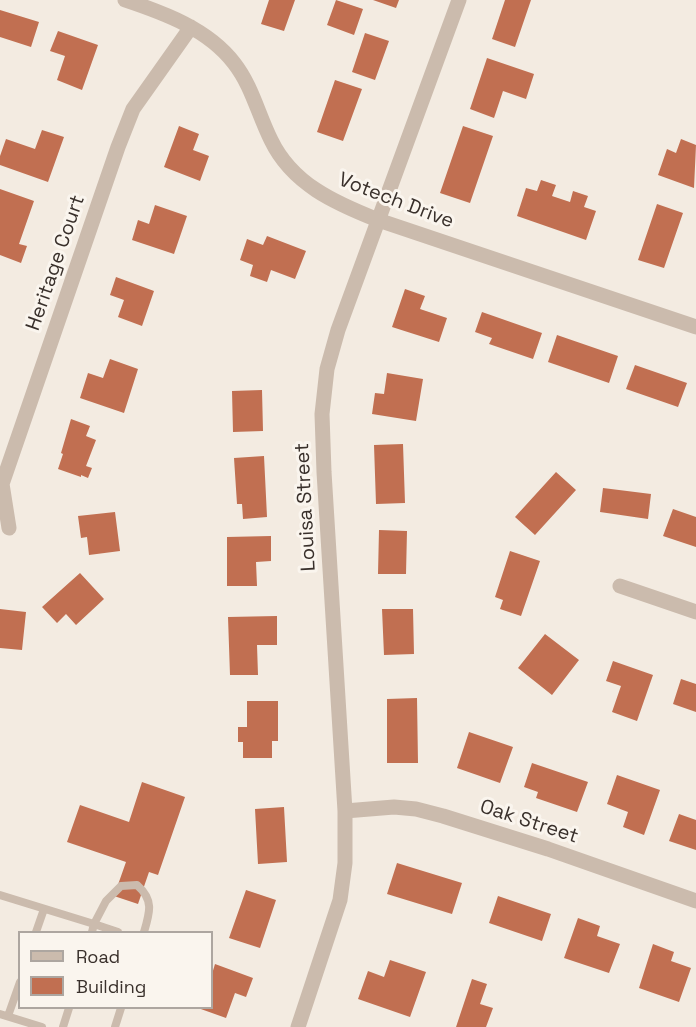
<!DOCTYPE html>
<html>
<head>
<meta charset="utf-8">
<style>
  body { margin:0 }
  #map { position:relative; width:696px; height:1027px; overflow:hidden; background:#f3ebe1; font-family:"Space Grotesk",sans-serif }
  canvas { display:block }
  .legend { position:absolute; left:18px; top:931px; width:195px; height:78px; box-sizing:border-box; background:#faf5ee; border:2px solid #ada6a0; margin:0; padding:8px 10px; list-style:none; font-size:18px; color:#39302b }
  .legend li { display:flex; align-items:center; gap:12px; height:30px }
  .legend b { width:30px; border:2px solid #ada6a0 }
</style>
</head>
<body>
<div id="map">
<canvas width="696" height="1027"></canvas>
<ul class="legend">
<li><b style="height:8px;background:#cbbbad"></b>Road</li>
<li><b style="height:16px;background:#c16f51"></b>Building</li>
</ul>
</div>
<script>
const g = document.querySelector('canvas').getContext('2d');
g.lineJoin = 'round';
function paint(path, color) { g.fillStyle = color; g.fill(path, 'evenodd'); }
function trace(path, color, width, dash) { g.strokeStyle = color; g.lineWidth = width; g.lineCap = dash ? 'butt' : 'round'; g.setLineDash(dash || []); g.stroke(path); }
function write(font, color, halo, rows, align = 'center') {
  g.font = font + ' "Space Grotesk",sans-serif'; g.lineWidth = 6; g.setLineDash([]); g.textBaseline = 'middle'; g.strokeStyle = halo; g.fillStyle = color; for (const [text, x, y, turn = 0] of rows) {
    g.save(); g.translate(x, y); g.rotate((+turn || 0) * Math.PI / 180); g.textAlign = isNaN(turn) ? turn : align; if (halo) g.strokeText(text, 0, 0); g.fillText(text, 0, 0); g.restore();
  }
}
const building = new Path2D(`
  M269,0H295L284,31L261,24Z
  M336,0L363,9L354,35L327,25Z
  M373,0H399L396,8Z
  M505,0H531L515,47L492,39Z
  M0,10L39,22L31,47L0,37Z
  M58,31L98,45L82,90L57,80L65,56L50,51Z
  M365,33L389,41L375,80L352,72Z
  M487,58L534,74L526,99L503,91L494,118L470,109Z
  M335,80L362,89L343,141L317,132Z
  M179,126L199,134L193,150L209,156L200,181L164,167Z
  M463,126L493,136L470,203L440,193Z
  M42,130L64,137L48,182L0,165V156L6,139L35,149Z
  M681,139L696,145L694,188L658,175L667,149L676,153Z
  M541,180L556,185L552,196L570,202L573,191L588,196L584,207L596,211L586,240L517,216L526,188L537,191Z
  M0,189L34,201L19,244L27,246L21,263L0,255Z
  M657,204L683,213L664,268L638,260Z
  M155,205L187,216L174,254L132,240L138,220L149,224Z
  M267,236L306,251L295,279L271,270L267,282L250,276L253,265L240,260L247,239L263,245Z
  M116,277L154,291L142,326L118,317L124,300L110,295Z
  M405,289L425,296L420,309L447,318L439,342L392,327Z
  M482,312L542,333L533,359L489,344L492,338L475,332Z
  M557,335L618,356L609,383L548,362Z
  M110,359L138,369L124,413L80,398L88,373L103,378Z
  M635,365L687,383L678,407L626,389Z
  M387,373L423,379L416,421L372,414L375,393L384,394Z
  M262,390L263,431L233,432L232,391Z
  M71,419L90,426L86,436L96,440L86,466L92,468L88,478L81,475V477L58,469L63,454L61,453Z
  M403,444L405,503L376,504L374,445Z
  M264,456L267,517L243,519L242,504H237L234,458Z
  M556,472L576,490L535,535L515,517Z
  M603,488L651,494L648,519L600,512Z
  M673,509L696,517V547L663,536Z
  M115,512L120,551L89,555L87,537L81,538L78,516Z
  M379,530L407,531L406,574H378Z
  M271,536V561L256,562L257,586H227V537Z
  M510,551L540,561L521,616L500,609L503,600L495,597Z
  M80,573L104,599L76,625L66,614L57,623L42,607Z
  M0,609L26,612L22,650L0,648Z
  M382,609H413L414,654L384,655Z
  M277,616V645H257L258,675H230L228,617Z
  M545,634L579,660L552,695L518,668Z
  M613,661L653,675L637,721L612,712L621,686L606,681Z
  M681,679L696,684V712L673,704Z
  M417,698L418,763H387V699Z
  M247,701H278V741H272V758H243V742H238V727H247Z
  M469,732L513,747L500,783L457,768Z
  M532,763L588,782L577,812L536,798L538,792L524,787Z
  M617,775L660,790L644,835L623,827L628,812L607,804Z
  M142,782L185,797L158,875L149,872L138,904L114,896L126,862L67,842L80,805L129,822Z
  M284,807L287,862L258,864L255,809Z
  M679,814L696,820V850L669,841Z
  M397,863L462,883L452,914L387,894Z
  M246,890L276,900L260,948L229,938Z
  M498,896L551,914L542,941L489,923Z
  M578,918L600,926L597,936L620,944L609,973L564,958Z
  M653,944L674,952L671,961L691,968L679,1002L639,988Z
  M390,960L426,972L410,1017L358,999L368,971L384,977Z
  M215,964L253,978L246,997L235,993L226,1018L198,1008H212V974Z
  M472,979L487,984L480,1004L493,1008L486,1027H456Z`);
const service = new Path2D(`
  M0,895L94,924L106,901L121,886L137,885C154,900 150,912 144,932
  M36,932L44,909
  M92,932L94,924L118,932
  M0,1014L42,1027
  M8,1016L20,982
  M63,1027L69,1008
  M115,1027L121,1008`);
const minor = new Path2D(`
  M125,0C164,13 208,29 234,63C252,86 258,114 271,140C292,184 335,203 378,220L696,327
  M9,528L2,484L118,147L133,109L191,27
  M620,586L696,612
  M345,811L394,807L416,809L443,816L548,849L696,901
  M298,1027L340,900L345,863V811L324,472L322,414L327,369L338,330L459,0`);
const streetNames = [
  ["Votech Drive",396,201,21],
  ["Heritage Court",56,263,-71],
  ["Louisa Street",306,507,-93],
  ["Oak Street",529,822,18]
];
paint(building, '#c16f51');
trace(service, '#cbbbad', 8);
trace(minor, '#cbbbad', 15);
write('20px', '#39302b', '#faf5ee', streetNames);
</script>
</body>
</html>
